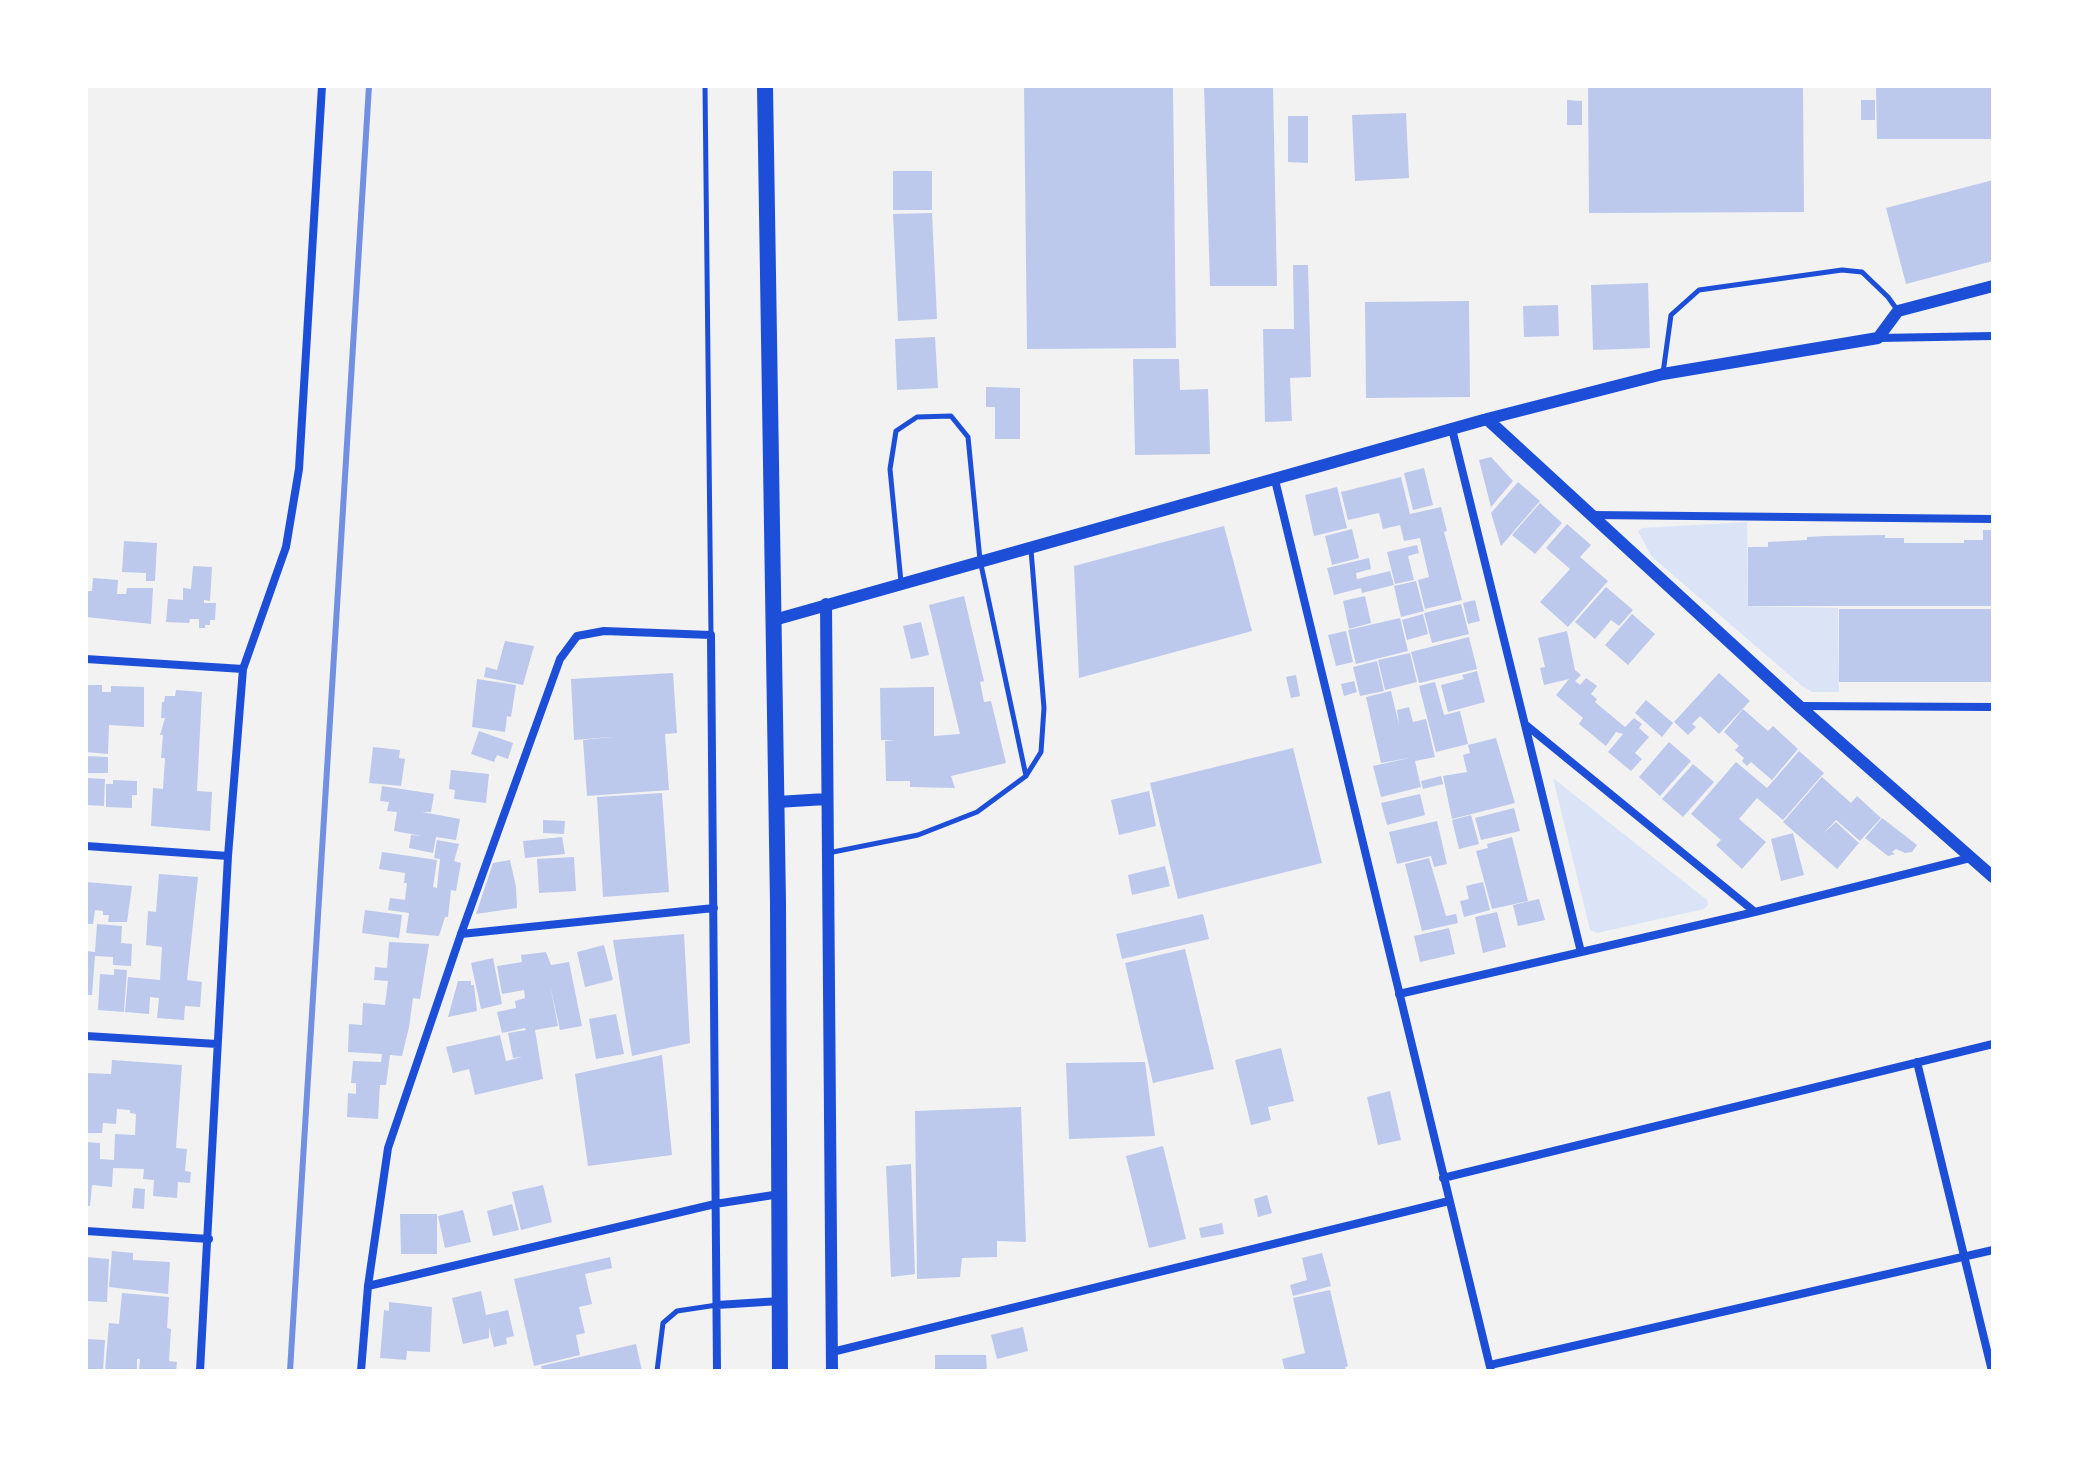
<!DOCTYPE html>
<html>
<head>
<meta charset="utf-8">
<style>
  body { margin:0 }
  #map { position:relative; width:2079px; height:1457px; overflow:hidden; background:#f2f2f2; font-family:Mulish,sans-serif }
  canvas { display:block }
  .frame { position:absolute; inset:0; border:88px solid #fff; pointer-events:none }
</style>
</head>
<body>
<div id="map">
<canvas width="2079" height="1457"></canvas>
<div class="frame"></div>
</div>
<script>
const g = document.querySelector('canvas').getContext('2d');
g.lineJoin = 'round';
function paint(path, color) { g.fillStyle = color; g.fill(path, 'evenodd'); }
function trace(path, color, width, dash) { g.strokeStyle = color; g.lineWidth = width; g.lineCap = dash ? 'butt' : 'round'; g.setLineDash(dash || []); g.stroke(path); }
const green = new Path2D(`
  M1747,522L1748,606L1838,608L1839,692H1812L1802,686L1651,556L1638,531L1642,528Z
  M1553,778L1707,900L1708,905L1704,909L1597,933L1590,930Z`);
const building = new Path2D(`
  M1024,86H1173L1176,348L1027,349Z
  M1204,86H1273L1277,286H1210Z
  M1588,86H1803L1804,212L1589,213Z
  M1876,86H1993V139H1877Z
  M1567,100L1582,101V125H1567Z
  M1861,100H1875V120H1861Z
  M1406,113L1409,178L1355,181L1352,115Z
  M1288,116H1308V163L1288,162Z
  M893,171H932V210H893Z
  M1993,180V261L1906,284L1886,208Z
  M932,213L937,319L898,321L893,214Z
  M1293,265H1308L1311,377L1290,378L1292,421L1265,422L1263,329H1294Z
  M1648,283L1650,348L1593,350L1591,285Z
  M1469,301L1470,397L1366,398L1365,302Z
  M1558,305L1559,336L1524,337L1523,306Z
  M935,337L938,388L897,390L895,339Z
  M1133,359H1179L1180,390L1208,389L1210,454L1135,455Z
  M986,387L1020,388V439H995V407H986Z
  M1491,457L1513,481L1491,507L1479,460Z
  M1424,468L1433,505L1413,510L1404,473Z
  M1401,477L1410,514L1441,507L1447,531L1444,532L1462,600L1425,609L1418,580L1429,577L1420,538L1404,541L1400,525L1383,529L1379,513L1348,520L1341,492Z
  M1518,482L1540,501L1501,546L1491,513Z
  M1337,487L1347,528L1314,536L1305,495Z
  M1540,503L1562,523L1535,554L1512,535Z
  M1567,524L1591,545L1580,557L1608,581L1568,627L1540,602L1570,569L1546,548Z
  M1224,526L1252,631L1079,678L1074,566Z
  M1352,529L1359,558L1332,565L1325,536Z
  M1983,530H1993V606H1748V547H1768V542L1807,540V537L1826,536L1885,535V538H1904V543H1964V540H1983Z
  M124,541L157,543L155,581H146V573L122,572Z
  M1417,545L1419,553L1408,556L1414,580L1395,584L1387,552Z
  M1369,558L1371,569L1356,573L1357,579L1390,571L1394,585L1362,593L1361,588L1334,595L1327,568Z
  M193,566L212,567L210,601L204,600V603H216L215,620H210V625H205V628H199V619H190L189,623L166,622L168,599L183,600V588L191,589Z
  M93,578L118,580L117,594H126L127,588H153L151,624L86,617V591H92Z
  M1416,581L1424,611L1401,617L1394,586Z
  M1606,587L1633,610L1619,626L1611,620L1595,639L1575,622Z
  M964,596L984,681L980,682L984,702L991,701L1006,763L951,776L955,788L910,787V781H886L885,741L895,740H881L880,688L934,687V736L960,734L929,605Z
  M1365,596L1371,623L1349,629L1343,601Z
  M1475,600L1480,621L1468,624L1463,603Z
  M1461,604L1469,634L1432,643L1424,613Z
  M1839,609H1993V682H1839Z
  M1423,614L1428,634L1407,640L1402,620Z
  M1632,614L1655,634L1628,665L1605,645Z
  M1400,618L1408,651L1356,664L1348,630Z
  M921,622L929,655L911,659L903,626Z
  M1346,631L1353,662L1336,666L1328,635Z
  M1567,631L1575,670L1581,675L1575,681L1580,685L1586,678L1597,686L1591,694L1597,699L1595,702L1625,727L1634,718L1642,724L1639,728L1649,737L1635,753L1642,759L1631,771L1608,752L1623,734L1616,732L1606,746L1579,724L1583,718L1556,695L1569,679L1544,685L1540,668L1545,667L1538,638Z
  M1469,637L1477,669L1419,683L1411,652Z
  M505,641L534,646L523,685L484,677L486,667L497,670Z
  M1410,653L1417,682L1385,690L1378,660Z
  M1377,661L1384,691L1360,696L1353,667Z
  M1477,671L1485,702L1448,712L1441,685L1464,679L1462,675Z
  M673,673L677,733L665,734L669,790L587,796L583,740L612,737L574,740L571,679Z
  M1719,673L1750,701L1719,734L1700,716L1692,724L1696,727L1688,735L1674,722Z
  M1296,675L1300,696L1291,698L1286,677Z
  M477,679L516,685L511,717L507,716L505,732L472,727Z
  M1354,681L1357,692L1344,696L1341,684Z
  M1435,682L1444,715L1460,711L1468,744L1436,752L1419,686Z
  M86,685H102V692H111V686L144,687V727L109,725L108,754L86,752Z
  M176,690L202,692L197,791L212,792L210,831L151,826L153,788L163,789L165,758H161L163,735H160L165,718H161L162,702H164L165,696H175Z
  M1391,691L1399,725L1397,710L1409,707L1413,722L1426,719L1435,757L1415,761L1421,787L1381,797L1373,766L1409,758L1381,763L1366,697Z
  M1646,700L1673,723L1662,737L1635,713Z
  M1743,709L1768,731L1773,726L1798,749L1772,780L1751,762L1747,766L1742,761L1744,758L1735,750L1739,746L1724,732Z
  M479,731L513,743L508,759L497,755L494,762L471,754Z
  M1496,738L1515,803L1452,819L1443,776L1467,772L1463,755L1470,753L1468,745Z
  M1669,742L1691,761L1660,796L1639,777Z
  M373,747L400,750L399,758L405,759L401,786L369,783Z
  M1293,748L1322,863L1178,899L1150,783Z
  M1799,751L1824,773L1783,820L1757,798L1739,819L1766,842L1742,869L1716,845L1721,840L1691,814L1736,762L1767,788Z
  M86,756L108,757V773H86Z
  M1693,764L1714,782L1683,817L1662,799Z
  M451,770L489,774L486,803L454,799L455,790L449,789Z
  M1441,776L1443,784L1423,789L1421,781Z
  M1822,777L1851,803L1857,796L1881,818L1860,841L1836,820L1823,834L1836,822L1859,843L1837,869L1783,822Z
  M86,778L105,779L104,806L86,805Z
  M113,780L137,781V795H132V808L106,807V784H113Z
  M382,786L434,794L431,812H422L460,819L456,840L436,837L433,853L409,848L411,835L422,836L394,831L397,812L387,811L389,802L380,801Z
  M1149,791L1156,826L1119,835L1111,800Z
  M662,793L669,892L603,897L597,797Z
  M1420,794L1425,815L1387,825L1381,803Z
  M1514,808L1520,831L1481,840L1475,818Z
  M1471,815L1479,844L1459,849L1452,820Z
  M1882,818L1917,845L1912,852L1905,853L1896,849L1892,852L1895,854L1888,856L1865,838Z
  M543,820L565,821L564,834L543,833Z
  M1437,821L1447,864L1434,867L1431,856L1397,864L1389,832Z
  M1793,833L1804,875L1781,881L1771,839Z
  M562,837L565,854L525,858L523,841Z
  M1512,837L1528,901L1492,909L1476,851L1488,848L1487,844Z
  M437,840L459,844L454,861L461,863L456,891L451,890L448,917H445L439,936L406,933L409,913L388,910L390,898L405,900L407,883H404L405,873L379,869L382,852L437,860L433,887L437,888L440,859L434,858Z
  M574,857L576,891L539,893L537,859Z
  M1429,858L1446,916L1456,914L1458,923L1422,931L1405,864Z
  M510,860L516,887L517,908L476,914L493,863Z
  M1165,866L1170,886L1132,895L1128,875Z
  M159,874L198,877L187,980L202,982L200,1007L185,1006L184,1020L157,1018L159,998L150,997L149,1014L125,1012L128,977L160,980L162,947L146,945L148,911L156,912Z
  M86,882L132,886L127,922H108L109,915H103V911L95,910L93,924H86Z
  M1483,882L1490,910L1464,917L1460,901L1469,899L1466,886Z
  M1539,899L1545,920L1518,926L1513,905Z
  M365,910L402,915L399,938L362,933Z
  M1497,912L1506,947L1483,953L1475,917Z
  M1203,914L1209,939L1122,959L1116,934Z
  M97,924L122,926L121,943L132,944L131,966L113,965V957L95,956L92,995H86V951L95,952Z
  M1449,928L1455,954L1420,962L1414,936Z
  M684,934L690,1043L632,1056L613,940Z
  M389,942L429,944L420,999L413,998L409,1027L402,1056L390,1055L386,1085H380L378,1119L347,1117L348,1093L356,1094V1083H351L353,1061L381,1062L382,1054L348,1052L349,1024L362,1025L363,1003L385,1005L388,981L374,980L375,967L387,968Z
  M604,945L613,980L585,987L577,952Z
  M1185,949L1214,1069L1153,1083L1125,963Z
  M546,952L551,965L569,962L582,1026L560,1030L550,985L558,1026L535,1030L543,1079L475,1095L469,1069L453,1073L446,1047L500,1035L506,1061L522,1057L513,1058L508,1033L526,1030L525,1028L502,1033L497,1012L516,1008L515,1001L525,998L524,990L502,994L497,966L522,962L521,955Z
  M493,958L502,1004L481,1009L471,963Z
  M114,969L127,970L124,1012L98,1010L100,974L114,975Z
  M458,981H471V985H474L477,1011L448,1017Z
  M616,1014L624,1054L596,1059L589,1019Z
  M1281,1048L1294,1101L1268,1107L1271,1120L1251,1125L1235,1060Z
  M662,1055L672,1155L588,1166L575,1074Z
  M112,1060L182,1065L176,1148L187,1149L185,1171L191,1172L190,1183L178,1182L177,1198L153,1196L154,1180L143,1179L144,1169L113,1168L112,1187L92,1185L90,1206H86V1142L100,1143V1159L114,1160L115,1134L135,1135L136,1114L130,1113V1110L117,1109L116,1124L103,1123L102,1133H86V1073L111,1074Z
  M1145,1062L1155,1136L1069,1139L1066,1063Z
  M1390,1091L1401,1140L1378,1145L1367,1097Z
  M1021,1107L1026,1242L997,1241V1257L962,1258L960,1277L917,1279L915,1111Z
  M1163,1146L1186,1239L1149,1248L1126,1156Z
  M911,1164L915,1274L891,1277L886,1166Z
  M543,1185L552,1222L521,1230L512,1192Z
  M134,1188L145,1189L144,1209L132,1208Z
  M1267,1195L1272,1213L1258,1217L1254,1199Z
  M512,1204L519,1230L493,1236L487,1211Z
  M463,1210L471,1242L445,1248L438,1216Z
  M400,1214H437V1254H401Z
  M1222,1223L1224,1234L1201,1238L1199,1228Z
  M112,1251L133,1253V1260L170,1262L168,1294L109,1287Z
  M1322,1253L1331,1286L1293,1296L1290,1285L1307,1280L1302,1258Z
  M86,1257L109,1259L107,1302L86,1301Z
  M610,1257L612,1268L585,1274L592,1304L579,1307L585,1333L576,1335L580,1355L534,1366L514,1279Z
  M1330,1290L1348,1366L1345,1367L1346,1371H1285L1282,1359L1305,1353L1293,1298Z
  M481,1291L486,1315L508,1310L514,1336L506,1338L507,1344L494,1347L489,1327V1338L463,1344L452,1298Z
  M122,1293L169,1297L167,1328L171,1329L169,1361L177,1362L176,1371H139L140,1359H137V1371H105L109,1323L119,1324Z
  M389,1302L432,1307L430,1352L407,1351L406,1360L380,1358L384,1310L389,1311Z
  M1023,1327L1028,1351L997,1359L991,1335Z
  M86,1339L105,1340L103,1371H86Z
  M636,1344L642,1371H542L541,1366Z
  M935,1355H986L987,1371H935Z`);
const service = new Path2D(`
  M705,86L711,634
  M1663,373L1671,315L1699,290L1842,270L1862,272L1888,297L1898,311
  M901,582L890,469L896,431L917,417L951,416L968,437L980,560L1026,776
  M828,853L918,835L977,812L1026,776L1041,752L1044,708L1031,550
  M657,1371L663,1323L677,1311L717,1305`);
const minor = new Path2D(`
  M1878,338L1993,336
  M1452,429L1581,952
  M1275,480L1491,1371
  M1592,515L1993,519
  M86,659L243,669
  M1799,706L1993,707
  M1526,725L1755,912
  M86,846L228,856
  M461,934L714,908
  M1399,994L1755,912L1970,858
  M86,1036L217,1044
  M1917,1062L1992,1371
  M1443,1178L1993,1044
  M86,1231L209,1239
  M368,1286L715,1204L780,1194
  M717,1305L780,1301
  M832,1352L1449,1201
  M1490,1365L1993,1250
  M200,1371L228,856L243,669L286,547L299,469L322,86
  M361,1371L368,1286L388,1148L461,934L560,659L577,636L604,631L711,635L717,1371`);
const tertiary = new Path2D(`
  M1487,419L1799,706L1993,877
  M826,604L832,1371
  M774,620L1487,419L1663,374L1878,338L1898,311L1993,286
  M777,802L826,799`);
const primary = new Path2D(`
  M765,86L778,903L780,1371`);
const rail = new Path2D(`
  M290,1371L369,86`);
paint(green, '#dbe4f7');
paint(building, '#bdc9ec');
trace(service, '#1d4ed8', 5);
trace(minor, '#1d4ed8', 8);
trace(tertiary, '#1d4ed8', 12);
trace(primary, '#1d4ed8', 16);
trace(rail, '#7290e2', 6);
</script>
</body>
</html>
